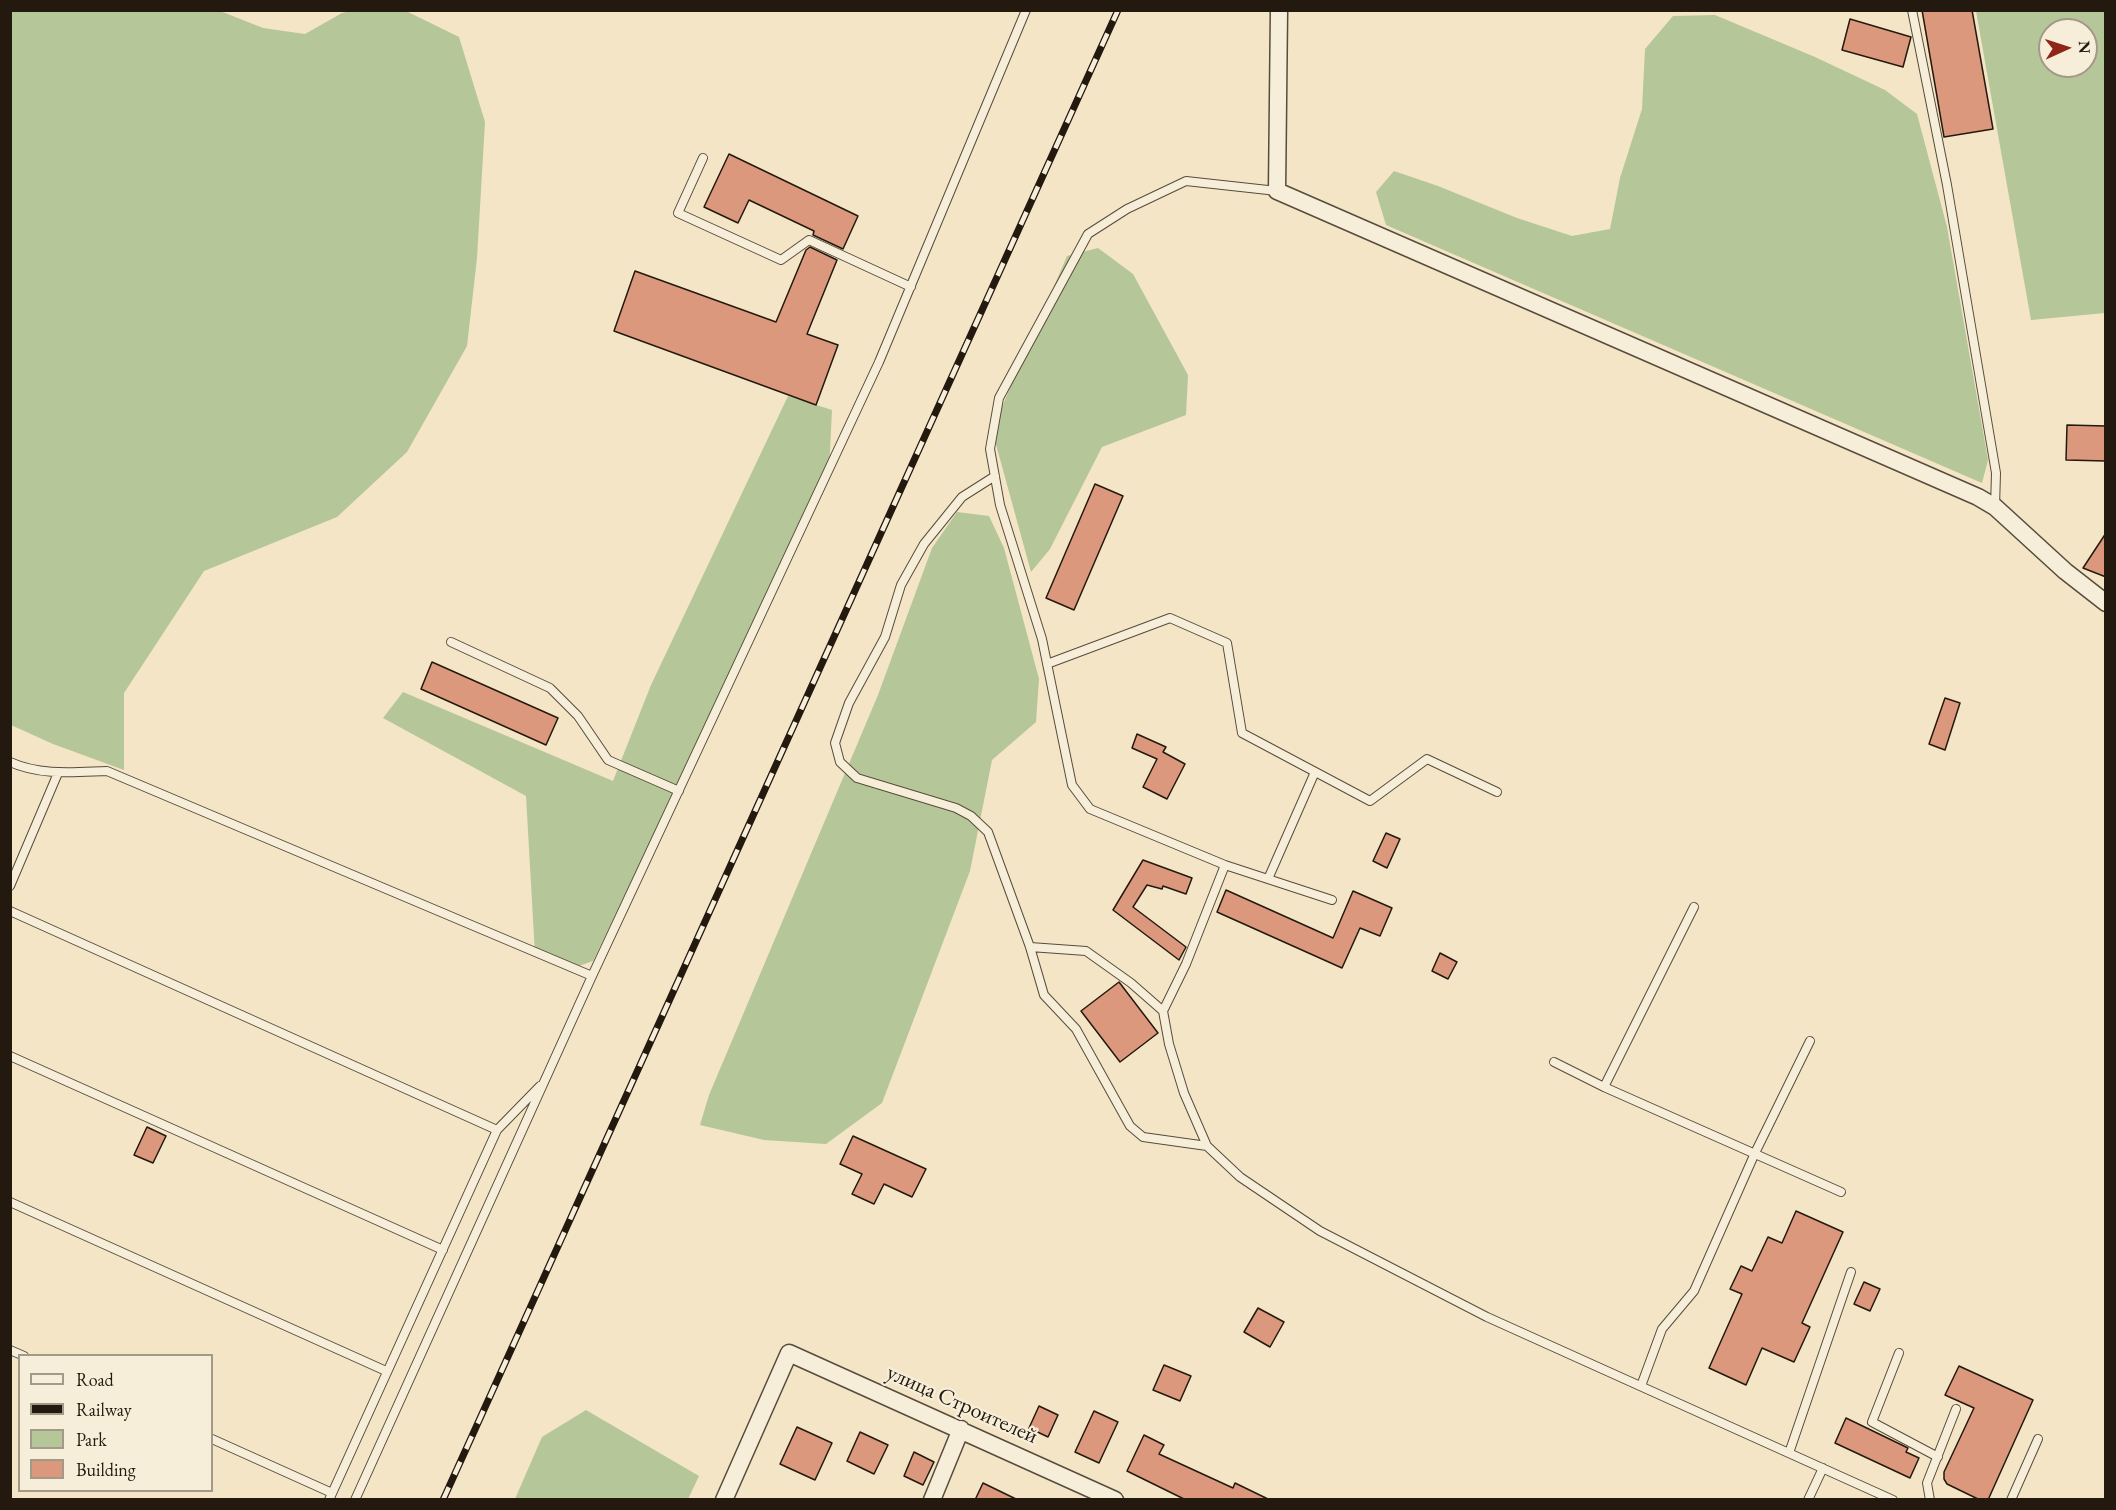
<!DOCTYPE html>
<html>
<head>
<meta charset="utf-8">
<style>
  body { margin:0 }
  #map { position:relative; width:2116px; height:1510px; overflow:hidden; background:#f3e5c6; font-family:"EB Garamond",serif }
  canvas { display:block }
  .frame { position:absolute; inset:0; border:12px solid #23190e; pointer-events:none }
  .legend { position:absolute; left:18px; top:1354px; width:195px; height:138px; box-sizing:border-box; background:#f7eeda; border:2px solid #a29988; margin:0; padding:8px 10px; list-style:none; font-size:18px; color:#23190e }
  .legend li { display:flex; align-items:center; gap:12px; height:30px }
  .legend b { width:30px; border:2px solid #a29988 }
  .north { position:absolute; left:2038px; top:18px; width:60px; height:60px; box-sizing:border-box; background:#f7eeda; border:2px solid #a29988; border-radius:50%; rotate:87deg; font-size:16px; font-weight:700; line-height:24px; text-align:center; color:#23190e }
  .north::after { content:''; display:block; margin:auto; width:21px; height:27px; background:#8f2418; clip-path:polygon(50% 0,100% 100%,50% 72%,0 100%) }
</style>
</head>
<body>
<div id="map">
<canvas width="2116" height="1510"></canvas>
<div class="frame"></div>
<ul class="legend">
<li><b style="height:8px;background:#f7eeda"></b>Road</li>
<li><b style="height:8px;background:#23190e"></b>Railway</li>
<li><b style="height:16px;background:#b5c699"></b>Park</li>
<li><b style="height:16px;background:#dc987d"></b>Building</li>
</ul>
<div class="north">N</div>
</div>
<script>
const g = document.querySelector('canvas').getContext('2d');
g.lineJoin = 'round';
function paint(path, color) { g.fillStyle = color; g.fill(path, 'evenodd'); }
function trace(path, color, width, dash) { g.strokeStyle = color; g.lineWidth = width; g.lineCap = dash ? 'butt' : 'round'; g.setLineDash(dash || []); g.stroke(path); }
function write(font, color, halo, rows, align = 'center') {
  g.font = font + ' "EB Garamond",serif'; g.lineWidth = 4.5; g.setLineDash([]); g.textBaseline = 'middle'; g.strokeStyle = halo; g.fillStyle = color; for (const [text, x, y, turn = 0] of rows) {
    g.save(); g.translate(x, y); g.rotate((+turn || 0) * Math.PI / 180); g.textAlign = isNaN(turn) ? turn : align; if (halo) g.strokeText(text, 0, 0); g.fillText(text, 0, 0); g.restore();
  }
}
const green = new Path2D(`
  M355,10L406,11L459,37L485,122L477,258L467,346L407,452L337,517L204,571L124,693V770L53,744L11,725V11H220L263,28L305,34L342,13Z
  M1976,11H2105V313L2031,320ZM2050,30H2086V66H2050Z
  M1715,15L1815,57L1885,90L1917,114L1947,227L1988,460L1982,483L1386,225L1376,192L1394,171L1438,186L1517,218L1572,236L1610,229L1620,178L1642,109L1645,49L1673,16Z
  M1098,248L1133,274L1188,375L1186,415L1102,447L1050,549L1031,572L992,430L1067,256Z
  M788,396L832,410L829,472L593,961L570,969L535,954L526,796L383,718L403,692L613,781L651,685Z
  M957,512L989,516L1004,548L1039,679L1036,722L992,760L970,871L882,1103L826,1144L764,1140L700,1125L709,1095L878,695L932,548Z
  M586,1410L699,1476L688,1499H515L542,1437Z`);
const building = new Path2D(`
  M1922,10H1972L1993,129L1944,137Z
  M1850,19L1911,37L1903,67L1842,50Z
  M729,154L858,216L843,249L813,235L814,231L749,200L738,223L704,207Z
  M810,247L837,260L807,334L838,345L816,405L614,331L635,271L776,322L806,250Z
  M2067,425L2106,426V461L2066,460Z
  M1095,484L1123,496L1074,610L1046,598Z
  M2106,533V577L2083,568Z
  M432,662L558,718L546,745L421,689Z
  M1945,698L1960,703L1945,750L1929,744Z
  M1137,734L1166,747L1163,752L1185,764L1167,799L1143,787L1157,759L1132,748Z
  M1386,833L1400,839L1387,868L1373,861Z
  M1143,860L1192,878L1186,894L1163,886L1162,889L1147,885L1133,907L1186,947L1179,960L1113,910Z
  M1226,890L1333,938L1353,891L1392,908L1380,936L1360,928L1342,968L1217,912Z
  M1440,953L1457,962L1448,979L1432,971Z
  M1119,982L1158,1033L1120,1062L1081,1011Z
  M147,1127L166,1136L153,1163L134,1155Z
  M853,1136L926,1169L912,1197L884,1184L874,1204L852,1194L862,1174L840,1164Z
  M1796,1211L1843,1232L1802,1323L1810,1327L1794,1362L1762,1348L1746,1385L1709,1368L1742,1294L1730,1289L1741,1266L1752,1271L1768,1237L1782,1243Z
  M1864,1282L1880,1289L1870,1311L1854,1304Z
  M1258,1308L1284,1322L1270,1347L1244,1332Z
  M1164,1365L1191,1376L1180,1401L1153,1390Z
  M1959,1366L2033,1400L1988,1500H1980L1947,1484L1944,1479V1472L1974,1408L1945,1395Z
  M1039,1406L1058,1415L1048,1437L1029,1428Z
  M1094,1411L1118,1422L1099,1463L1075,1452Z
  M1846,1418L1908,1448L1906,1452L1919,1458L1910,1478L1835,1443Z
  M797,1427L832,1443L815,1480L780,1464Z
  M860,1432L888,1445L874,1474L847,1461Z
  M1144,1435L1164,1445L1159,1454L1233,1488L1235,1483L1270,1500H1186L1127,1471Z
  M914,1452L934,1462L923,1485L904,1476Z
  M983,1483L1018,1500H975Z`);
const service = new Path2D(`
  M1912,10L1947,185L1996,473L1995,507
  M703,158L678,213L781,260L809,240L911,287
  M1277,191L1186,181L1127,209L1088,234L999,398L990,449L1000,505L1042,639L1072,785L1090,809L1225,865L1332,900
  M995,476L962,497L924,544L901,585L885,637L849,703L835,743L840,762L857,778L956,808L971,816L988,832L1030,947L1044,995L1076,1029L1130,1126L1143,1137L1207,1146
  M451,642L550,688L578,716L608,760L679,791
  M1047,664L1170,618L1227,643L1242,733L1370,801L1427,759L1497,792
  M10,762C41,776 75,772 107,771L592,976
  M1225,865L1186,964L1163,1011L1169,1044L1184,1093L1207,1146L1240,1177L1320,1231L1487,1317L1893,1500
  M1268,879L1315,772
  M10,886L58,773
  M10,911L497,1130
  M1030,947L1086,951L1131,983L1163,1011
  M10,1056L443,1250
  M1554,1062L1604,1087L1841,1192
  M1604,1087L1694,907
  M10,1202L386,1371
  M10,1350L24,1356
  M1899,1353L1872,1422L1938,1457
  M1641,1386L1662,1329L1694,1291L1755,1153L1810,1041
  M212,1439L332,1493
  M1789,1453L1851,1272
  M329,1500L497,1130L540,1086
  M355,1500L592,976L879,362L1026,10
  M1808,1500L1823,1468
  M1930,1500L1927,1483L1956,1409
  M2011,1500L2038,1439`);
const minor = new Path2D(`
  M1279,10L1277,191L1978,497L1995,507L2065,571L2106,603
  M724,1500L789,1353L1115,1500
  M932,1500L961,1429`);
const rail = new Path2D(`
  M443,1500L1118,10`);
const streetNames = [
  ["улица Строителей",962,1405,24]
];
paint(green, '#b5c699');
paint(building, '#dc987d');
trace(building, '#23190e', 1.5);
trace(service, '#574c3c', 10);
trace(minor, '#574c3c', 19);
trace(service, '#f7eeda', 8);
trace(minor, '#f7eeda', 16);
trace(rail, '#23190e', 7);
trace(rail, '#f7eeda', 4.5, [14]);
write('22px', '#23190e', '#f7eeda', streetNames);
</script>
</body>
</html>
